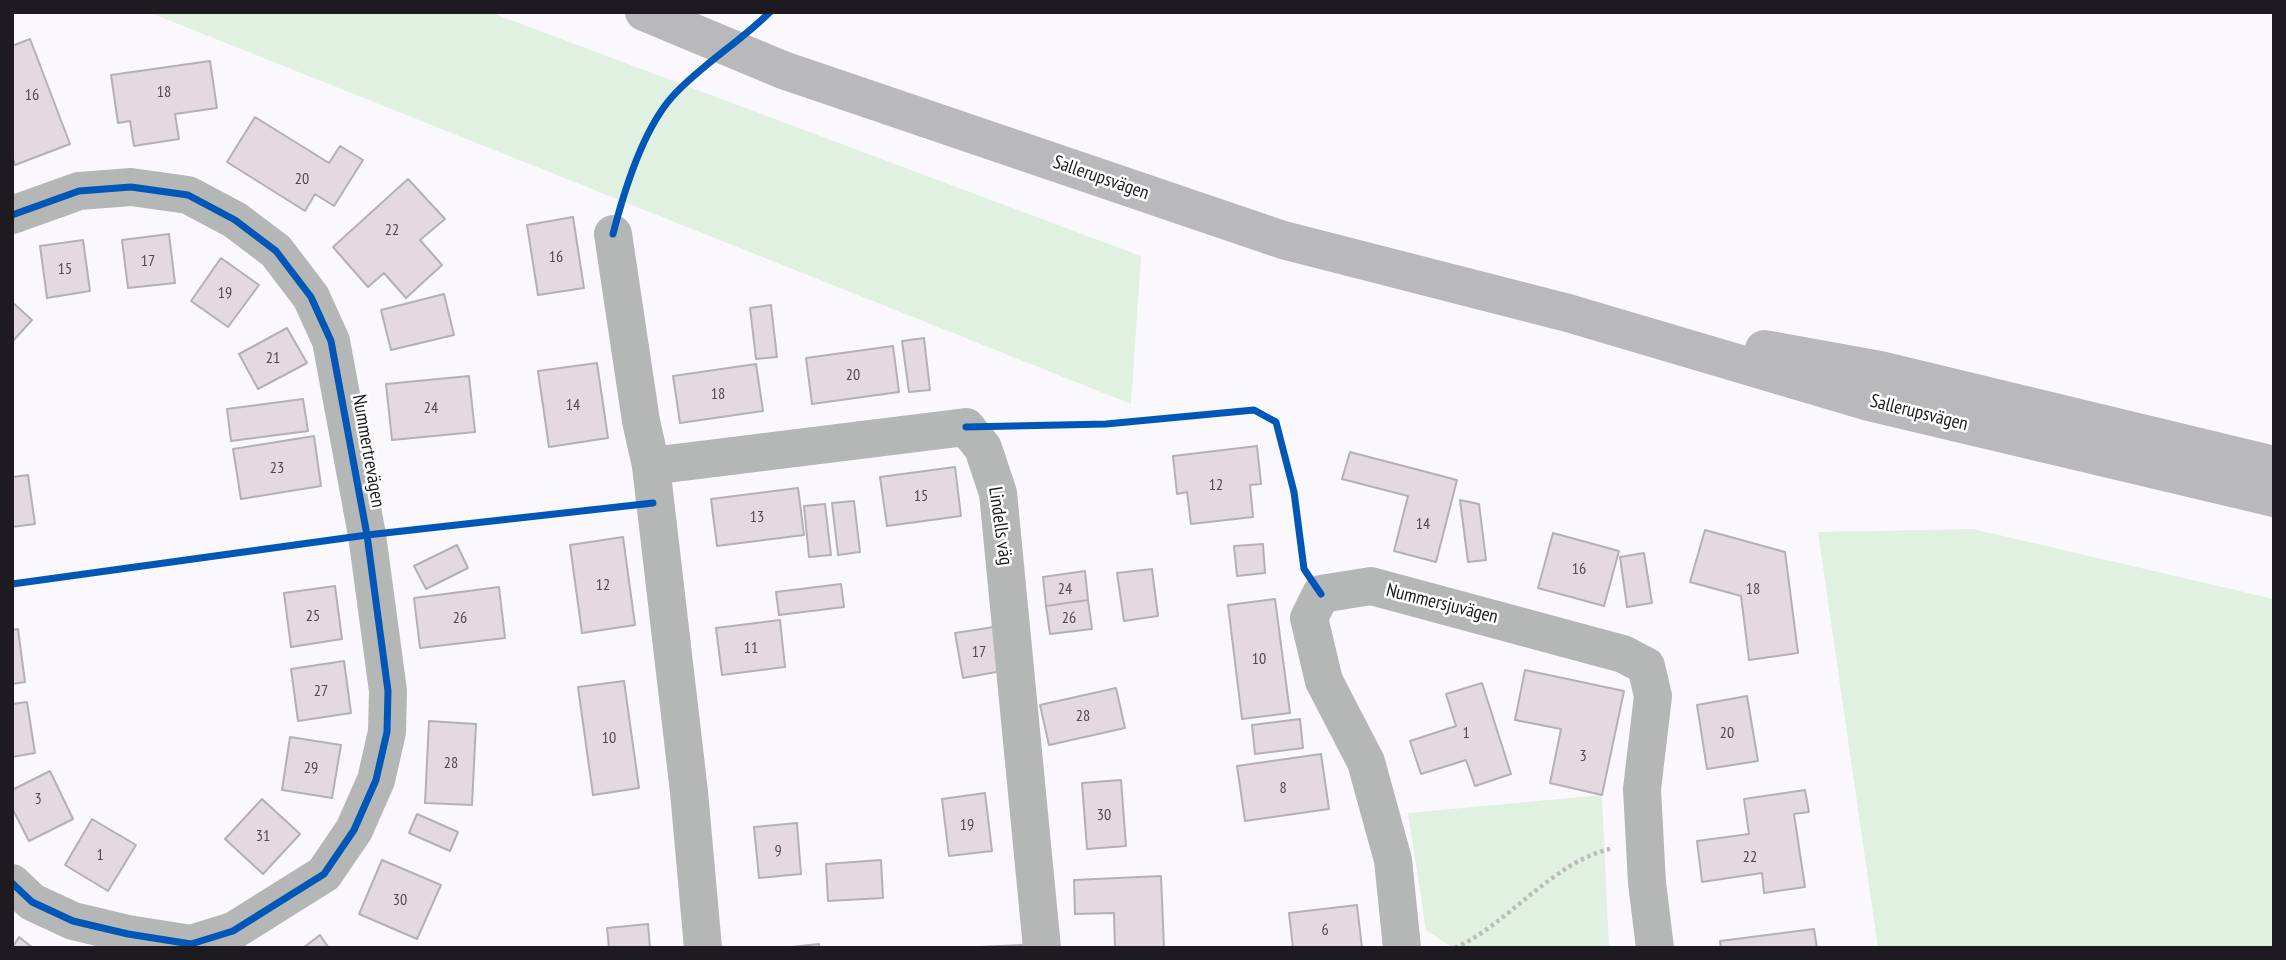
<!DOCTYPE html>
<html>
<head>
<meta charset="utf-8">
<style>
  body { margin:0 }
  #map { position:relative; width:2286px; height:960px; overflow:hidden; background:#faf8fc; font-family:"PT Sans Narrow",sans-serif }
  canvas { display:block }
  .frame { position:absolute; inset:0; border:14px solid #1e1b20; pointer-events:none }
</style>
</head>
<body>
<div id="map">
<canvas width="2286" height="960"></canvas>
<div class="frame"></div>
</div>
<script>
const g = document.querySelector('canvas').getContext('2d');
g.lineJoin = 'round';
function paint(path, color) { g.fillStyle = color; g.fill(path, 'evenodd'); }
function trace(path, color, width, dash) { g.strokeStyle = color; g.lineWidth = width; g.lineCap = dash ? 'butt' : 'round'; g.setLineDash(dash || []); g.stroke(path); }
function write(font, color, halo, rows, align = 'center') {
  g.font = font + ' "PT Sans Narrow",sans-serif'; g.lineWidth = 5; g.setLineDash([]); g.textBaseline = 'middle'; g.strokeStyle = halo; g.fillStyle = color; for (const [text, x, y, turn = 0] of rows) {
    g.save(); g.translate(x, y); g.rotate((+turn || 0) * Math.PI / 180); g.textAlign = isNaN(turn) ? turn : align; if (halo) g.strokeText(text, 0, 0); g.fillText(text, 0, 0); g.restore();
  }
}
const green = new Path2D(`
  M12,12H489L1141,256L1131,404L153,14Z
  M1973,529L2274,599V948H1878L1818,532Z
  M1602,795L1609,948H1453L1426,930L1408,813Z`);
const building = new Path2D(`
  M30,39L70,144L15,165L12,156V46Z
  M210,61L217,108L175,114L179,139L134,146L130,121L118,123L111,75Z
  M255,117L329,163L340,146L363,160L334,206L315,194L305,211L227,162Z
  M408,179L445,219L420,240L442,265L406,298L384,273L368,287L333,247Z
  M573,217L584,288L538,295L527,225Z
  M169,234L175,283L128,288L122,240Z
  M83,240L90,291L47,298L40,246Z
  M221,258L259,285L228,327L191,301Z
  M444,294L454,335L391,350L381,310Z
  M12,302L32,320L12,342Z
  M771,305L777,357L756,359L750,308Z
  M287,328L307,363L258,389L239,354Z
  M924,338L930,390L909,392L902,341Z
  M893,346L899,392L812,404L806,358Z
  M597,363L608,438L549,447L538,371Z
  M756,364L763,411L680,423L673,376Z
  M469,376L475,432L392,440L386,384Z
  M303,399L308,431L231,441L227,409Z
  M314,436L321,486L241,499L233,449Z
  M1257,446L1261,484L1250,485L1253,517L1191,524L1187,492L1177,494L1173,456Z
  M1350,452L1457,480L1436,562L1394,551L1408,496L1342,479Z
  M955,467L961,516L887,526L880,477Z
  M28,475L35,524L12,527V477Z
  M798,488L804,535L717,546L711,499Z
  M1460,500L1479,504L1486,560L1468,562Z
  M854,501L860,552L838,555L832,503Z
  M825,504L831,555L809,557L804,506Z
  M1705,530L1785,552L1798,653L1749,660L1741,596L1690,582Z
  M1553,533L1619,551L1604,606L1538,588Z
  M623,537L635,625L582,633L570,545Z
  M1263,544L1265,573L1237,576L1234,546Z
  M457,545L468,568L426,589L414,566Z
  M1644,553L1652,603L1627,607L1620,557Z
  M1152,569L1158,616L1124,621L1117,573Z
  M1085,571L1088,600L1046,606L1043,577Z
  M841,584L844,607L779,615L776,592Z
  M335,586L342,639L291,647L284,593Z
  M499,587L505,638L420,648L414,598Z
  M1275,599L1290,713L1242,719L1228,605Z
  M1088,600L1092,629L1050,634L1046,606Z
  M780,620L785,667L722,675L716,628Z
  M994,627L1002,671L963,678L955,633Z
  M18,629L25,682L12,684V630Z
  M344,661L351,713L298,721L291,669Z
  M1525,670L1624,691L1602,795L1550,783L1561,729L1515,720Z
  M624,681L639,788L593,795L578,687Z
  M1482,683L1511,774L1475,786L1466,760L1421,774L1410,741L1456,726L1446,694Z
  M1116,688L1125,728L1049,745L1040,705Z
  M1747,696L1758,761L1707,769L1697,705Z
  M27,702L35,753L12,757V704Z
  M1300,719L1303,748L1255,754L1252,725Z
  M429,721L476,724L472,805L425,803Z
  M290,737L341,745L332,798L282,790Z
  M1321,754L1329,809L1245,821L1237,766Z
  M50,771L73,819L29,841L12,808V790Z
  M1121,780L1126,846L1087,849L1082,783Z
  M1805,790L1809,812L1794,814L1805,887L1764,893L1762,873L1702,882L1697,841L1749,834L1744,799Z
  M985,793L992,851L949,856L942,799Z
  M262,799L300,834L263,874L225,839Z
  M417,814L458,832L450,851L409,833Z
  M92,819L136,845L108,891L65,865Z
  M797,823L801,874L759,878L754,827Z
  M382,860L441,885L417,939L359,914Z
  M881,860L883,898L828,901L826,864Z
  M1161,876L1164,948H1115L1114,913L1075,914L1074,880Z
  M1357,905L1362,948H1293L1289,913Z
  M648,924L650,948H609L607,928Z
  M1814,929L1817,948H1721L1720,941Z
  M320,935L329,948H303Z
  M19,937L33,948H12Z
  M819,944V948H782Z
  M1022,945V948H979V947Z`);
const path = new Path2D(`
  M1455,948C1508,924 1553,862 1610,849`);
const minor = new Path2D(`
  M12,215L79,191L131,187L188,195L235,220L276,251L311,297L331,341L367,535L388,691L387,732L376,780L354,830L324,874L233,931L191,944L128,934L73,921L32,902L12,883
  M613,234L641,421L651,466L689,792L703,948
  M651,466L966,427L983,448L998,493L1042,948
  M1402,948L1393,860L1366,762L1324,681L1309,618L1321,594L1371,586L1623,654L1646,666L1653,696L1642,789L1647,883L1655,948`);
const major = new Path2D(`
  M644,12L783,70L1283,240L1568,313L1869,402L2274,498
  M1764,349L1880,370L2274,465`);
const cycleway = new Path2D(`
  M12,215L79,191L131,187L188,195L235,220L276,251L311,297L331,341L367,535L388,691L387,732L376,780L354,830L324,874L233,931L191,944L128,934L73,921L32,902L12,883
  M613,234C624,191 642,131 672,97C701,65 740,42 770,12
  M966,427L1106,424L1254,410L1276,422L1294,492L1304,569L1321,594
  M12,584L367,535L653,503`);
const numberNames = [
  ["18",164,92],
  ["16",32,95],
  ["20",302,179],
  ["22",392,230],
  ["16",556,257],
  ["17",148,261],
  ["15",65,269],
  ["19",225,293],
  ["21",273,358],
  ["20",853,375],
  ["18",718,394],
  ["14",573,405],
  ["24",431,408],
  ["23",277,468],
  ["12",1216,485],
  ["15",921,496],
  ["13",757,517],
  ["14",1423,524],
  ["16",1579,569],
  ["12",603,585],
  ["24",1065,589],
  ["18",1753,589],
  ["25",313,616],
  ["26",460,618],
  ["26",1069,618],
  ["11",751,648],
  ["17",979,652],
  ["10",1259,659],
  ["27",321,691],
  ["28",1083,716],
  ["1",1466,733],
  ["20",1727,733],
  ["10",609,738],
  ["3",1583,756],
  ["28",451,763],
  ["29",311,768],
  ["8",1283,788],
  ["3",38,799],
  ["30",1104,815],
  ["19",967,825],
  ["31",263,836],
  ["9",778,851],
  ["1",100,855],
  ["22",1750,857],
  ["30",400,900],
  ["6",1325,930]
];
const streetNames = [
  ["Sallerupsvägen",1101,178,19],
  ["Sallerupsvägen",1919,413,14],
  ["Nummertrevägen",368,451,80],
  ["Lindells väg",1000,526,82],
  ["Nummersjuvägen",1442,604,14]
];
paint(green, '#e0f1e1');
paint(building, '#e3d9df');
trace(building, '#b4b0b3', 2);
trace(path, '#bcbcbe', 4.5, [3.5, 3.5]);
trace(minor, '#b5b7b7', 38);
trace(major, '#b9b9bb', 38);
trace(cycleway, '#0057b8', 7);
write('16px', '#4f4a50', null, numberNames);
write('19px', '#1e1b20', '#fff', streetNames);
</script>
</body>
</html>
